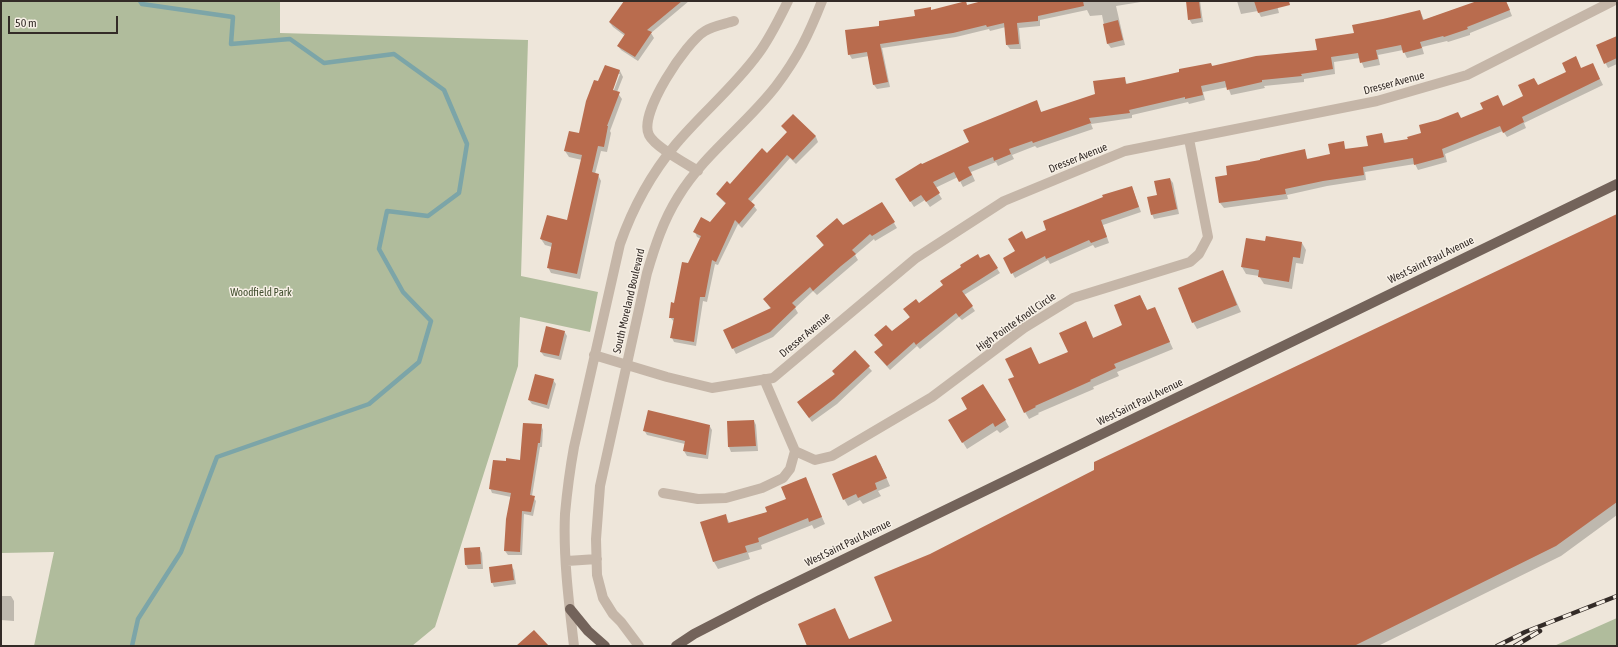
<!DOCTYPE html>
<html>
<head>
<meta charset="utf-8">
<style>
  body { margin:0 }
  #map { position:relative; width:1618px; height:647px; overflow:hidden; background:#eee6da; font-family:"Asap Condensed",sans-serif }
  canvas { display:block }
  .frame { position:absolute; inset:0; border:2px solid #332b27; pointer-events:none }
  .scale { position:absolute; left:8px; top:16px; width:110px; height:18px; box-sizing:border-box; border:2px solid #332b27; border-top:0; padding-left:5px; font-size:12px; line-height:14px; white-space:nowrap; color:#332b27; -webkit-text-stroke:3px #f7f0e6; paint-order:stroke }
</style>
</head>
<body>
<div id="map">
<canvas width="1618" height="647"></canvas>
<div class="frame"></div>
<div class="scale">50 m</div>
</div>
<script>
const g = document.querySelector('canvas').getContext('2d');
g.lineJoin = 'round';
function paint(path, color) { g.fillStyle = color; g.fill(path, 'evenodd'); }
function trace(path, color, width, dash) { g.strokeStyle = color; g.lineWidth = width; g.lineCap = dash ? 'butt' : 'round'; g.setLineDash(dash || []); g.stroke(path); }
function write(font, color, halo, rows, align = 'center') {
  g.font = font + ' "Asap Condensed",sans-serif'; g.lineWidth = 3; g.setLineDash([]); g.textBaseline = 'middle'; g.strokeStyle = halo; g.fillStyle = color; for (const [text, x, y, turn = 0] of rows) {
    g.save(); g.translate(x, y); g.rotate((+turn || 0) * Math.PI / 180); g.textAlign = isNaN(turn) ? turn : align; if (halo) g.strokeText(text, 0, 0); g.fillText(text, 0, 0); g.restore();
  }
}
const green = new Path2D(`
  M1,1H280V33L528,40L521,276L598,292L590,332L520,317L518,366L435,627L412,646H34L54,552L1,553Z
  M1617,618V646H1554Z`);
const shadow = new Path2D(`
  M626,1H689L651,33L654,38L638,61L621,50L618,46L625,36L613,27L610,23Z
  M985,1H1147L1116,6L1125,45L1111,48L1108,44L1102,15L1090,16L1087,10L1040,20V26L1019,28L1021,49H1010L1007,45L1006,27L990,31L989,29L956,37L882,48L890,87L877,89L874,85L869,56L852,59L849,54L881,27L916,16L930,8L932,11L966,3L967,6Z
  M1187,1H1200L1203,22L1192,24L1189,19Z
  M1237,1H1276L1279,13L1261,17L1258,11L1241,14Z
  M1479,1H1506L1512,16L1470,33V35L1448,42L1447,41L1422,47L1424,54L1407,58L1403,50L1378,55L1380,65L1364,68L1360,58L1334,62L1335,74L1304,79V82L1264,86L1265,88L1231,95L1228,87L1203,92L1205,100L1189,104L1188,102L1132,115V118L1091,124L1093,129L1037,148L1035,146L1012,155L1014,159L998,166L996,162L971,172L975,181L963,187L958,177L935,188L942,199L930,207L925,200L914,207L900,185L921,166L970,143L1036,102L1042,113L1096,95L1124,78L1127,84L1180,73L1211,64L1213,67L1318,51L1383,20L1420,11L1424,20Z
  M1617,37V64L1608,68L1597,46Z
  M605,66L620,71L623,77L617,92L622,99L610,131L611,133L607,152L601,151L595,174L598,175L601,181L580,279L551,273L548,267L552,247L545,245L541,239L568,222L582,160L569,157L565,151L580,134ZM618,74H620L612,95L611,94Z
  M1581,69H1595L1603,85L1524,123L1526,128L1507,137L1503,131L1445,154L1447,162L1418,170L1415,164L1365,172L1366,180L1327,186L1287,195L1288,199L1224,208L1220,203L1228,176L1261,161L1304,150L1308,160L1331,155L1343,142L1346,150L1369,147L1382,134L1385,143L1409,140L1461,119L1503,107L1525,96L1538,86Z
  M793,115L816,137L818,142L796,164L790,158L751,202L757,210L742,228L738,224L718,265L715,264L707,302L703,301L696,346L674,342L672,338L674,322L670,317L688,265L701,239L697,237L695,232L710,223L726,204L717,195L767,155L788,133L782,126Z
  M1170,179L1173,183L1179,214L1154,219L1152,214L1158,196Z
  M1132,187L1141,212L1103,225L1109,243L1095,248L1093,245L1050,264L1048,260L1015,278L1004,258L1017,252L1026,240L1048,230Z
  M882,203L897,228L875,241L874,239L855,255L858,260L817,295L813,291L795,308L798,313L773,337L736,354L724,331L771,309L764,299L824,246L817,236L843,227Z
  M1617,215V515L1561,556L1378,646H808L835,610L849,640L893,622L930,555Z
  M1266,243H1302L1306,250L1303,264L1296,263L1292,289L1264,284L1259,276L1246,274L1242,267Z
  M988,255L1000,273L964,295L975,311L962,320L959,317L920,349L917,346L890,370L875,353L883,346L875,335L892,332L910,318L905,309L919,304L980,259Z
  M1223,271L1241,312L1197,329L1193,322Z
  M1140,296L1148,311L1155,309L1173,349L1117,372L1119,376L1093,387L1094,389L1038,413L1039,414L1029,419L1025,412L1015,378L1031,348L1039,365L1069,352L1089,329L1094,339L1123,325Z
  M564,331L567,336L561,360L544,356L541,352Z
  M855,352L872,371L837,404L812,422L801,407L835,375L833,372Z
  M553,380L556,384L549,409L532,404L529,400Z
  M968,409L1005,420L1009,427L1000,433L997,430L967,449L954,428Z
  M754,421L756,425L758,451L731,452L729,447L728,422Z
  M541,425L543,430L542,447H540L532,496L536,501L533,516L524,514L522,555H508L505,551L511,497L492,493L490,488L521,462Z
  M709,425L712,430L708,459L687,456L684,451L685,444L647,435L644,430Z
  M880,463L890,486L878,491L881,496L863,504L860,500L848,506L844,499Z
  M805,479L825,524L814,529L812,525L761,545L762,549L748,553L750,559L718,569L714,562L725,515L730,524L768,512L787,499Z
  M479,548L482,553L483,569H468L466,565Z
  M511,566L514,570L516,584L494,587L492,582Z
  M1,596H11L14,601V621L1,620Z`);
const stream = new Path2D(`
  M132,646L138,619L181,552L217,457L369,404L419,362L431,321L403,292L379,249L387,211L428,216L459,193L467,144L444,90L394,54L324,63L290,39L231,44L233,17L142,4L140,1`);
const building = new Path2D(`
  M624,1H682L647,30L652,32L635,57L617,46L625,34L609,22Z
  M966,1L967,5L982,1H1083L1084,6L1038,16V21L1017,23L1019,44L1006,45L1004,23L987,27L986,25L953,33L880,44L888,82L873,85L867,52L848,55L845,30L879,26V21L915,16L914,10L931,7V10Z
  M1186,1H1199L1201,18L1188,20Z
  M1254,1H1289L1290,5L1258,13Z
  M1477,1H1506L1510,10L1467,27L1468,29L1444,37L1443,36L1420,42L1422,48L1403,53L1401,45L1376,50L1378,59L1360,63L1358,53L1331,57L1333,69L1301,74L1302,76L1262,80V82L1227,90L1225,81L1201,86L1203,95L1185,99V97L1129,110L1130,113L1089,118L1091,123L1033,143L1032,141L1009,149L1011,154L994,161L993,157L968,167L972,175L959,182L954,172L933,182L940,193L926,202L921,195L910,202L895,179L921,163L922,164L969,142L963,130L1037,100L1041,112L1095,94L1093,81L1125,77L1126,84L1179,72V69L1211,63L1212,66L1256,56L1317,50L1315,39L1354,33L1352,25L1383,19L1420,10L1423,20Z
  M1118,20L1123,40L1107,44L1103,24Z
  M1617,36V58L1604,64L1596,45Z
  M1576,56L1581,68L1593,63L1600,79L1522,117L1524,122L1503,133L1500,126L1442,149L1444,157L1414,165L1413,158L1363,167L1364,175L1323,181L1285,189L1286,194L1219,203L1215,177L1227,175L1226,166L1260,160V159L1305,149L1307,159L1330,154L1328,144L1344,141L1345,149L1368,146L1366,136L1382,133L1384,143L1408,139L1407,137L1421,133L1419,125L1438,120L1458,112L1461,118L1483,109L1480,103L1498,95L1503,106L1523,96L1518,85L1534,78L1538,85L1566,72L1562,63Z
  M605,65L620,70L613,90L620,92L607,126H608L604,147L598,146L592,172L599,174L577,274L547,268L552,243L540,239L547,215L567,220L582,155L564,151L569,131L579,133L586,101L594,80L598,81Z
  M793,114L816,136L793,160L787,155L748,199L755,205L739,224L735,220L716,262L712,260L705,297H700L694,342L670,338L674,318H669L671,302L674,303L682,262L688,263L701,236L693,232L701,217L710,222L726,203L716,194L727,181L730,184L762,148L767,153L787,132L781,126Z
  M1170,178L1177,209L1151,215L1147,197L1157,195L1154,181Z
  M1132,186L1139,207L1101,220L1107,237L1091,243L1089,240L1046,259L1045,256L1011,274L1003,258L1015,251L1008,239L1022,231L1026,239L1046,230L1043,221L1103,197L1102,195Z
  M882,202L895,222L872,236L870,234L852,250L856,254L841,266L813,291L810,287L792,303L796,307L770,332L732,349L723,330L771,308L763,299L824,245L816,236L837,218L843,225Z
  M1617,214V502L1556,546L1354,646H807L798,624L835,608L849,639L892,621L874,577L930,554L1094,470V462Z
  M1266,236L1302,242L1300,258L1293,257L1289,282L1258,277L1259,270L1241,267L1246,238L1265,241Z
  M978,254L980,258L989,254L998,268L962,291L973,306L959,317L956,313L916,345L914,342L887,366L874,352L883,345L874,335L886,325L892,331L910,317L903,309L916,299L919,303L943,285L940,281L961,267L960,265Z
  M1223,270L1237,305L1192,323L1178,288Z
  M1140,295L1147,310L1155,307L1170,342L1114,364L1116,368L1090,380L1091,381L1035,406L1036,407L1024,413L1008,379L1014,377L1005,359L1031,347L1039,364L1068,352L1059,333L1086,321L1093,338L1118,327L1122,325L1114,305Z
  M546,326L565,331L559,356L540,352Z
  M855,350L870,366L834,399L809,418L797,402L835,374L832,371Z
  M535,374L554,379L547,405L528,400Z
  M983,384L1006,420L995,427L993,423L962,443L948,420L967,409L961,398Z
  M648,410L710,425L706,455L683,451L685,441L643,431Z
  M754,420L756,446L728,447L727,421Z
  M523,423L542,424L540,443H538L530,495L535,496L531,512L522,511L520,552L504,551L506,519L511,493L489,489L493,460L506,461V458L520,460Z
  M876,455L887,478L875,483L877,489L858,498L856,494L843,500L832,474Z
  M806,477L822,517L809,522L808,518L758,538L759,542L745,546L747,552L713,562L700,522L726,514L728,523L767,512L765,507L786,499L781,487Z
  M480,547L481,564L465,565L464,548Z
  M512,564L514,580L491,583L489,567Z
  M534,630L549,646H516Z`);
const minor = new Path2D(`
  M698,171C685,163 655,147 649,135C638,114 686,42 705,31C713,26 725,24 734,21
  M594,355L667,377L712,388L773,378L916,258L1004,201L1125,151L1377,101L1467,75L1613,1
  M795,451L815,460L832,456L932,397L1024,328L1073,298L1190,262L1199,254L1208,237L1189,139
  M663,493L698,499L726,498L762,488L783,478L790,469L795,451L764,379
  M567,561L597,559
  M574,646C569,604 563,556 565,514C567,492 570,469 574,447L620,244C633,207 651,174 676,144C702,113 734,87 758,54C770,38 779,19 788,1
  M639,646L621,622L613,614L603,598L597,575L596,539L600,486L647,273C655,246 663,221 678,197C704,154 746,125 776,86C798,57 809,34 822,1`);
const major = new Path2D(`
  M570,609L588,631L605,646
  M676,646L694,634L760,600L1617,184`);
const rail = new Path2D(`
  M1497,646L1525,632L1617,596
  M1515,646L1540,631`);
const streetNames = [
  ["Dresser Avenue",1394,83,-15],
  ["Dresser Avenue",1078,158,-22],
  ["West Saint Paul Avenue",1431,260,-26],
  ["South Moreland Boulevard",629,301,-77],
  ["High Pointe Knoll Circle",1016,322,-35],
  ["Dresser Avenue",805,335,-40],
  ["West Saint Paul Avenue",1140,402,-26],
  ["West Saint Paul Avenue",848,543,-26]
];
const parkNames = [
  ["Woodfield Park",261,293]
];
paint(green, '#b0bc9c');
paint(shadow, '#0003');
trace(stream, '#7ca5a8', 4.5);
paint(building, '#b96c4e');
trace(minor, '#c5b6a8', 10);
trace(major, '#73635a', 10);
trace(rail, '#332b27', 4.5);
trace(rail, '#f7f0e6', 3, [9]);
write('11px', '#332b27', '#f7f0e6', streetNames);
write('11px', '#414e2e', '#f7f0e6', parkNames);
</script>
</body>
</html>
